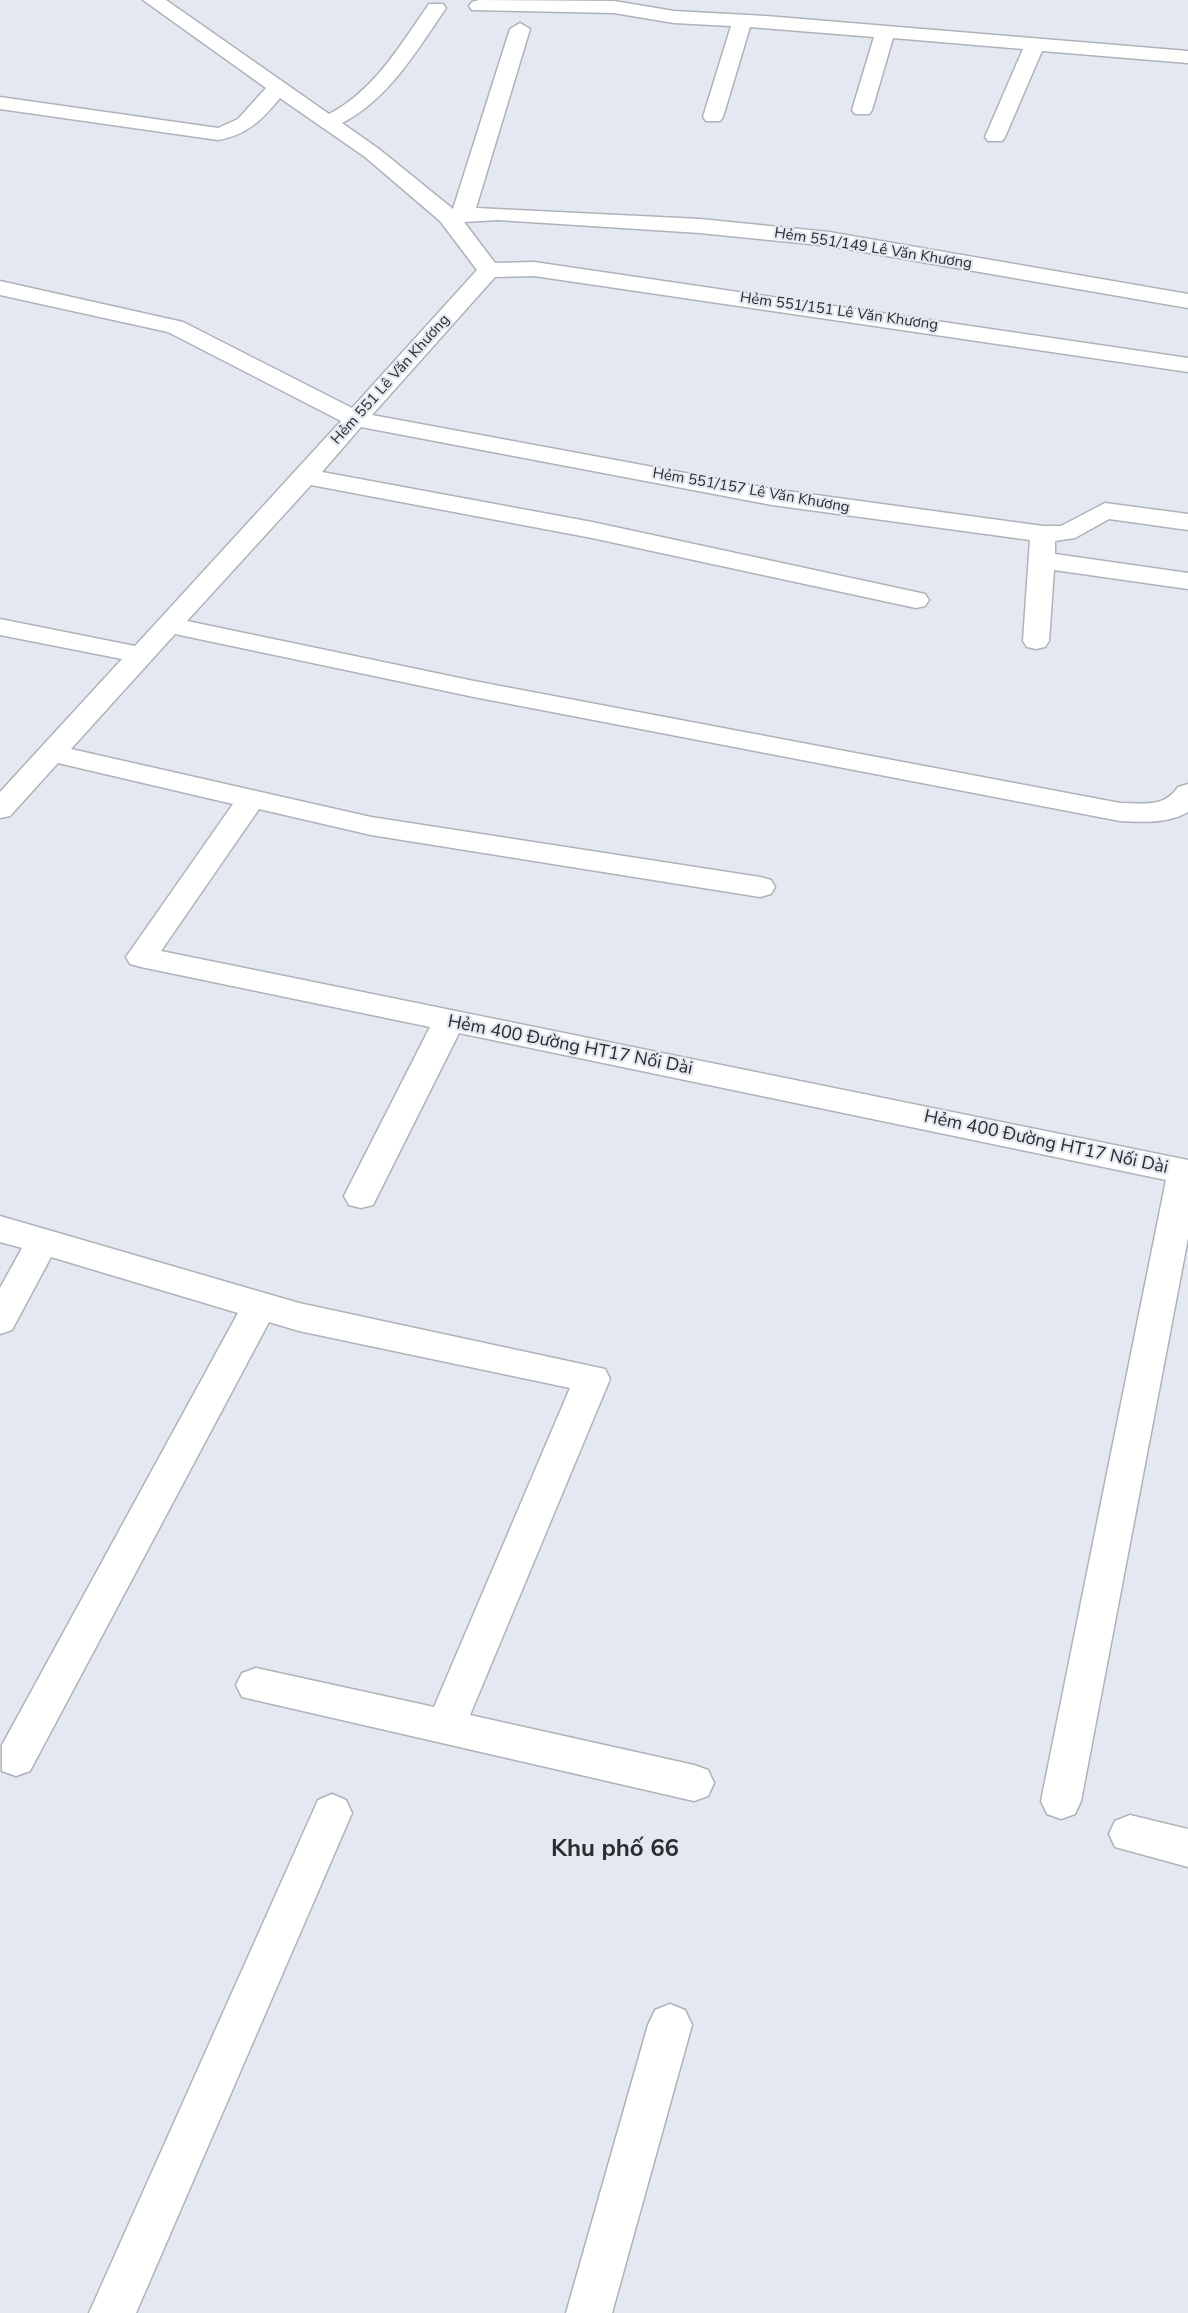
<!DOCTYPE html>
<html>
<head>
<meta charset="utf-8">
<style>
  body { margin:0 }
  canvas { display:block; background:#e4e9f1 }
</style>
</head>
<body>
<canvas width="1188" height="2313"></canvas>
<script>
const g = document.querySelector('canvas').getContext('2d');
g.lineJoin = 'round';
function trace(path, color, width, dash) { g.strokeStyle = color; g.lineWidth = width; g.lineCap = dash ? 'butt' : 'round'; g.setLineDash(dash || []); g.stroke(path); }
function paint(path, color) { g.fillStyle = color; g.fill(path, 'evenodd'); }
function write(font, color, halo, rows, align = 'center') {
  g.font = font + ' "Nunito Sans",sans-serif'; g.lineWidth = 4.5; g.setLineDash([]); g.textBaseline = 'middle'; g.strokeStyle = halo; g.fillStyle = color; for (const [text, x, y, turn = 0] of rows) {
    g.save(); g.translate(x, y); g.rotate((+turn || 0) * Math.PI / 180); g.textAlign = isNaN(turn) ? turn : align; if (halo) g.strokeText(text, 0, 0); g.fillText(text, 0, 0); g.restore();
  }
}
const minor = new Path2D(`
  M143,0H166L329,114C374,91 401,44 429,4H443L446,8C417,50 389,99 342,123L379,149L453,209L510,29L520,23L530,29L476,208L700,219L829,232L1188,294V308L829,246L700,233L498,220L464,222L495,263L534,262L1188,358V372L534,276L495,277L372,415L772,489L1043,526H1061L1105,503L1188,514V530L1109,519L1075,538L1055,541V554L1188,573V589L1054,570L1049,641L1045,647L1036,649L1027,647L1023,641L1030,540L772,505L361,427L322,472L592,522L916,592L925,594L929,600L925,606L916,608L592,538L311,485L187,621L474,681L1120,803C1144,803 1164,808 1178,787L1188,784V812C1167,824 1143,822 1120,821L474,697L175,634L71,749L371,817L760,877L771,880L775,887L771,894L760,897L371,835L259,809L161,951L1188,1160V1238L1081,1801L1075,1814L1061,1819L1047,1814L1041,1801L1166,1180L459,1033L373,1205L361,1208L349,1205L344,1196L430,1027L141,967L130,964L126,957L233,804L58,763L10,816L0,818V792L122,659L0,635V619L135,646L341,421L168,332L0,295V281L183,322L352,408L477,270L440,221L365,157L280,98C262,120 247,135 218,140L0,109V97L218,128L238,119L266,88Z
  M479,0L614,1L674,11L766,16L1188,51V63L1042,51L1005,137L1002,141H988L985,137L1023,49L893,38L872,110L869,114H855L852,110L874,37L750,27L723,117L720,121H706L703,117L731,26L674,23L614,13L472,10L469,6L472,2Z
  M0,1216L299,1303L605,1369L610,1379L470,1715L694,1765L708,1770L714,1783L708,1796L694,1801L242,1697L236,1685L242,1673L256,1668L434,1707L570,1388L299,1331L269,1322L30,1771L16,1776L2,1771V1745L238,1313L51,1257L12,1330L0,1334V1288L22,1248L0,1242Z
  M332,1794L346,1800L352,1813L136,2313H89L318,1800Z
  M1130,1815L1188,1829V1867L1115,1847L1109,1834L1115,1821Z
  M670,2004L685,2010L692,2025L612,2313H566L648,2025L655,2010Z`);
const farStreetnames = [
  ["Hẻm 551/149 Lê Văn Khương",873,249,9],
  ["Hẻm 551/151 Lê Văn Khương",839,312,8],
  ["Hẻm 551 Lê Văn Khương",391,380,-48],
  ["Hẻm 551/157 Lê Văn Khương",751,491,10]
];
const streetNames = [
  ["Hẻm 400 Đường HT17 Nối Dài",570,1046,11],
  ["Hẻm 400 Đường HT17 Nối Dài",1046,1143,12]
];
const nearNeighbourhoodnames = [
  ["Khu phố 66",615,1850]
];
trace(minor, '#aeb3ba', 3);
paint(minor, '#fff');
write('15px', '#2a2c2f', '#e4e9f1', farStreetnames);
write('18px', '#2a2c2f', '#e4e9f1', streetNames);
write('bold 24px', '#2a2c2f', '#e4e9f1', nearNeighbourhoodnames);
</script>
</body>
</html>
